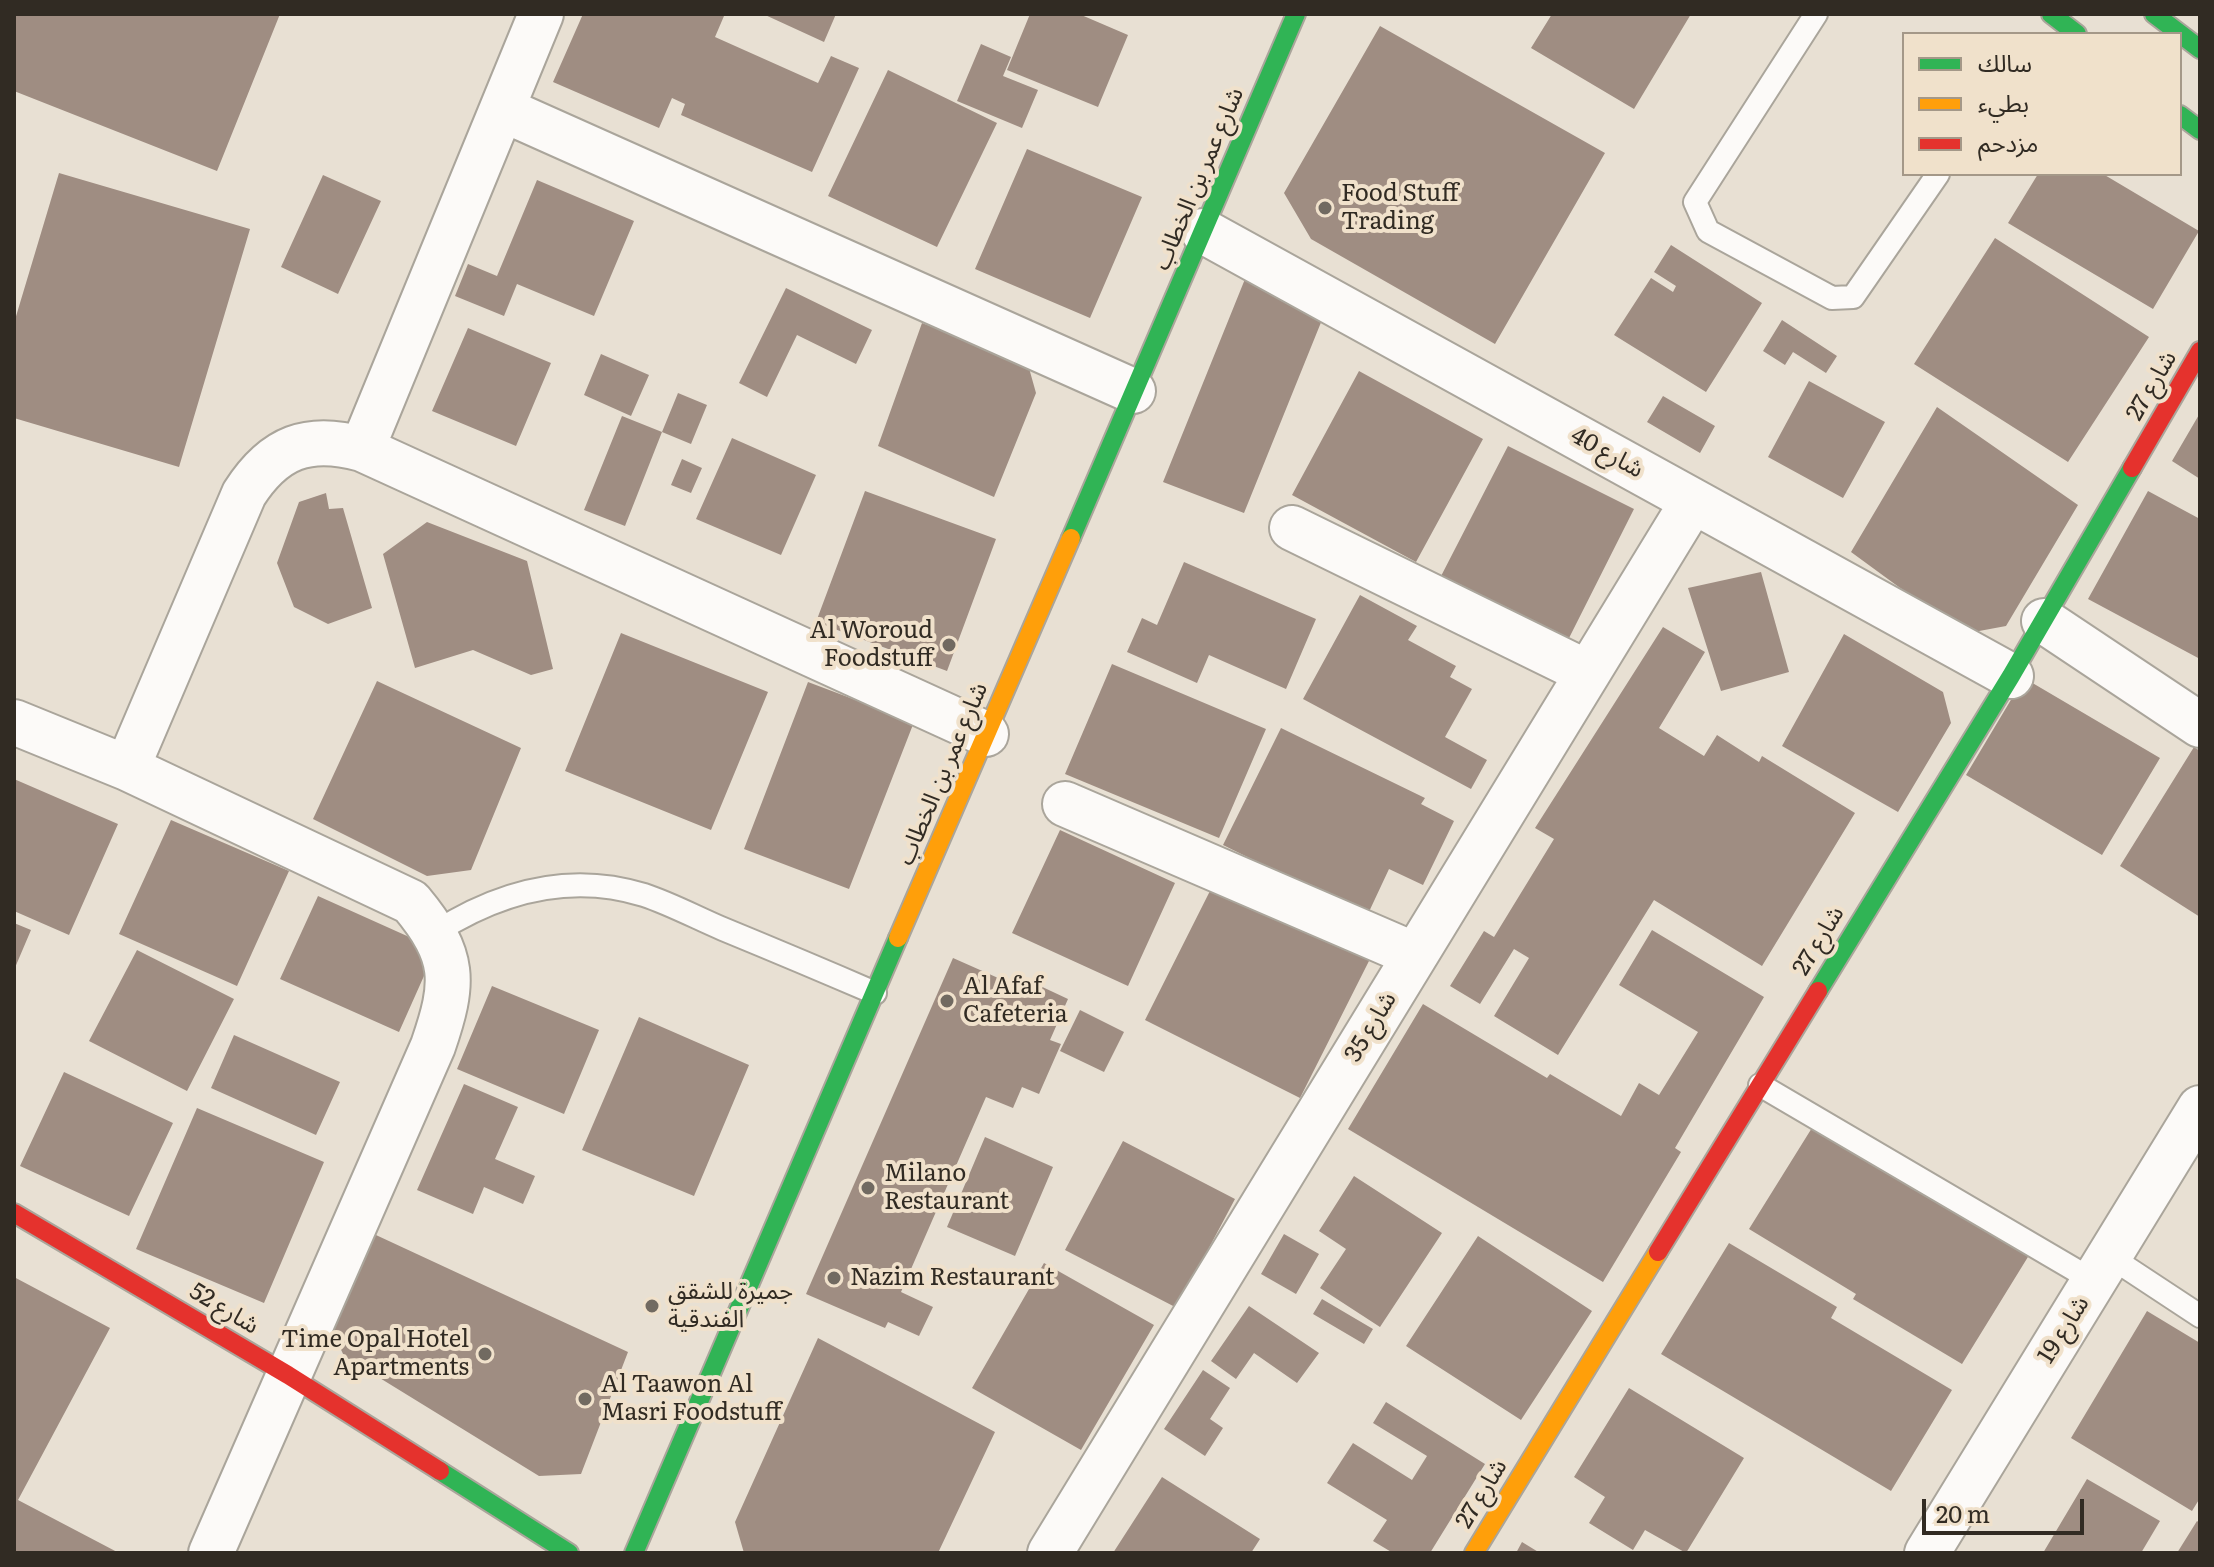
<!DOCTYPE html>
<html>
<head>
<meta charset="utf-8">
<style>
  body { margin:0 }
  #map { position:relative; width:2214px; height:1567px; overflow:hidden; background:#e8e0d3; font-family:Literata,"Noto Sans Arabic",serif }
  canvas { display:block }
  .frame { position:absolute; inset:0; border:16px solid #312b23; pointer-events:none }
  .legend { position:absolute; left:1902px; top:32px; width:280px; height:144px; box-sizing:border-box; background:#f0e1cb; border:2px solid #a49888; margin:0; padding:10px 14px; list-style:none; font-size:24px; color:#312b23 }
  .legend li { display:flex; align-items:center; gap:16px; height:40px }
  .legend b { width:40px; border:2px solid #a49888 }
  .scale { position:absolute; left:1922px; top:1499px; width:162px; height:36px; box-sizing:border-box; border:4px solid #312b23; border-top:0; padding-left:10px; font-size:24px; line-height:28px; white-space:nowrap; color:#312b23; -webkit-text-stroke:6px #f0e1cb; paint-order:stroke }
</style>
</head>
<body>
<div id="map">
<canvas width="2214" height="1567"></canvas>
<div class="frame"></div>
<ul class="legend">
<li><b style="height:10px;background:#30b455"></b>سالك</li>
<li><b style="height:10px;background:#ff9f0a"></b>بطيء</li>
<li><b style="height:10px;background:#e5322d"></b>مزدحم</li>
</ul>
<div class="scale">20 m</div>
</div>
<script>
const g = document.querySelector('canvas').getContext('2d');
g.lineJoin = 'round';
function paint(path, color) { g.fillStyle = color; g.fill(path, 'evenodd'); }
function trace(path, color, width, dash) { g.strokeStyle = color; g.lineWidth = width; g.lineCap = dash ? 'butt' : 'round'; g.setLineDash(dash || []); g.stroke(path); }
function write(font, color, halo, rows, align = 'center') {
  g.font = font + ' Literata,"Noto Sans Arabic",serif'; g.lineWidth = 8; g.setLineDash([]); g.textBaseline = 'middle'; g.strokeStyle = halo; g.fillStyle = color; for (const [text, x, y, turn = 0] of rows) {
    g.save(); g.translate(x, y); g.rotate((+turn || 0) * Math.PI / 180); g.textAlign = isNaN(turn) ? turn : align; if (halo) g.strokeText(text, 0, 0); g.fillText(text, 0, 0); g.restore();
  }
}
const building = new Path2D(`
  M14,14H280L217,171L14,91Z
  M583,14H719L724,16L715,37L818,83L831,56L859,68L812,172L681,115L685,104L672,98L659,128L553,82Z
  M763,14H836L824,42Z
  M1030,14H1079L1128,35L1098,107L1007,70Z
  M1552,14H1691L1634,109L1531,48Z
  M1380,26L1605,153L1495,344L1311,239L1284,193Z
  M981,44L1011,57L1003,76L1038,90L1022,128L957,101Z
  M888,70L997,123L937,247L828,196Z
  M1027,149L1142,197L1090,318L975,269Z
  M59,173L250,229L179,467L14,418V323Z
  M2038,174H2103L2199,231L2153,309L2008,223Z
  M323,175L381,201L338,294L281,267Z
  M537,180L634,221L594,316L517,284L504,316L455,296L468,264L497,276Z
  M1995,238L2149,337L2068,462L1914,364Z
  M1671,245L1762,303L1706,392L1614,335L1651,278L1673,292L1676,286L1654,272Z
  M1245,279L1326,310L1244,513L1163,482Z
  M786,288L872,330L856,364L797,335L767,397L739,383Z
  M1782,320L1837,356L1826,373L1793,352L1785,365L1763,351Z
  M922,323L1027,361L1036,393L994,497L878,446Z
  M468,328L551,363L516,446L432,411Z
  M601,354L649,375L631,416L584,395Z
  M1359,371L1483,439L1416,562L1292,495Z
  M1809,381L1885,422L1843,498L1768,457Z
  M678,393L707,405L691,444L662,432Z
  M1663,396L1715,426L1700,453L1647,422Z
  M1937,407L2078,505L2006,626L1963,634L1851,552Z
  M2200,413V479L2172,461Z
  M622,416L662,432L625,526L584,510Z
  M732,438L816,475L781,555L696,519Z
  M1508,446L1634,509L1566,644L1439,580Z
  M682,459L702,468L691,493L671,485Z
  M865,491L996,539L947,671L816,622Z
  M2148,491L2200,519V659L2088,599Z
  M326,493L329,509L343,508L372,608L328,624L294,607L277,563L299,502Z
  M427,522L527,561L553,669L531,675L473,650L415,668L383,554Z
  M1184,562L1316,619L1286,689L1209,655L1197,683L1127,652L1142,618L1157,625Z
  M1761,572L1789,672L1721,691L1688,588Z
  M1360,595L1417,626L1408,640L1456,666L1450,677L1472,689L1445,737L1487,760L1471,789L1303,699Z
  M1663,627L1705,652L1659,728L1704,756L1717,735L1759,762L1762,756L1855,813L1762,966L1654,900L1558,1055L1494,1016L1529,958L1514,949L1480,1004L1450,986L1484,931L1494,937L1554,839L1535,828Z
  M621,633L768,692L711,830L565,771Z
  M1844,634L1943,692L1951,723L1898,812L1782,746Z
  M1112,664L1266,729L1219,838L1065,774Z
  M2024,678L2160,758L2102,855L1966,775Z
  M377,681L521,748L471,870L427,876L313,819Z
  M808,682L914,722L849,889L744,849Z
  M1281,728L1425,798L1421,804L1454,821L1423,885L1389,869L1367,916L1223,845Z
  M2194,747L2200,751V917L2120,866Z
  M14,779L118,824L69,935L14,911Z
  M171,820L289,871L237,986L119,934Z
  M1060,830L1175,883L1128,986L1012,933Z
  M1215,881L1370,959L1300,1098L1145,1020Z
  M318,896L436,949L399,1032L280,979Z
  M14,923L31,930L14,970Z
  M1652,930L1764,997L1675,1148L1681,1152L1603,1282L1348,1129L1423,1004L1547,1078L1550,1074L1621,1116L1639,1083L1659,1095L1698,1032L1619,985Z
  M137,950L234,999L187,1091L89,1041Z
  M953,958L1032,993L1036,984L1068,999L1050,1040L1061,1044L1039,1094L1022,1087L1013,1108L986,1097L901,1292L933,1307L919,1336L888,1322L885,1328L806,1294Z
  M492,986L599,1030L564,1114L457,1069Z
  M1080,1010L1124,1032L1104,1072L1060,1051Z
  M639,1017L749,1065L694,1196L582,1150Z
  M234,1035L340,1082L316,1135L211,1088Z
  M64,1072L173,1123L129,1216L20,1166Z
  M464,1084L518,1107L495,1159L535,1176L523,1204L484,1187L473,1214L417,1190Z
  M197,1108L324,1162L264,1303L136,1249Z
  M1815,1123L2031,1252L1962,1364L1853,1299L1856,1294L1749,1229Z
  M985,1137L1053,1167L1015,1256L947,1227Z
  M1123,1141L1235,1199L1177,1308L1065,1250Z
  M1354,1176L1442,1233L1380,1327L1320,1288L1346,1249L1319,1231Z
  M363,1229L628,1352L581,1474L539,1476L344,1356L329,1324Z
  M1284,1234L1319,1254L1296,1294L1261,1274Z
  M1478,1236L1592,1311L1521,1420L1406,1346Z
  M1729,1243L1837,1307L1831,1318L1952,1390L1891,1491L1661,1354Z
  M1044,1263L1154,1325L1081,1450L972,1388Z
  M14,1277L110,1328L18,1500L119,1553H14Z
  M1322,1299L1373,1329L1364,1344L1313,1314Z
  M1249,1306L1319,1353L1297,1383L1254,1353L1236,1379L1211,1361Z
  M2147,1311L2200,1343V1498L2192,1511L2071,1438Z
  M818,1338L995,1432L938,1553H744L735,1522Z
  M1203,1370L1230,1388L1210,1419L1223,1428L1205,1456L1164,1429Z
  M1629,1388L1744,1458L1686,1553L1645,1530L1633,1550L1589,1523L1605,1497L1574,1477Z
  M1386,1402L1485,1464L1430,1553H1393L1373,1541L1387,1520L1327,1483L1353,1443L1412,1480L1427,1456L1373,1423Z
  M1162,1477L1260,1539L1251,1553H1113Z
  M2087,1479L2160,1521L2141,1553H2043Z
  M2197,1521L2200,1523V1553H2177Z
  M1522,1542L1540,1553H1516Z`);
const lane = new Path2D(`
  M1816,14L1695,202L1708,231L1832,298L1853,297L1938,174
  M436,932C499,892 570,872 644,895C671,904 697,918 723,929C774,950 824,971 875,993
  M1760,1085L2094,1281
  M2109,1256L2200,1316`);
const street = new Path2D(`
  M502,109L1133,391
  M1203,231L2011,676
  M362,449L541,14
  M1292,528L1588,673
  M2044,621L2200,725
  M14,722L127,768L411,902C456,956 455,982 433,1046L211,1553
  M127,768L244,494C274,447 308,434 362,449L986,734
  M1065,804L1415,955
  M1050,1553L1693,501
  M1927,1553L2200,1108`);
const fast = new Path2D(`
  M2051,14L2077,34
  M2154,14L2200,49
  M2180,115L2200,130
  M1071,538L1296,14
  M1818,991L2011,676L2132,468
  M440,1471L569,1553
  M634,1553L898,938`);
const slow = new Path2D(`
  M898,938L1071,538
  M1474,1553L1658,1252`);
const jam = new Path2D(`
  M2132,468L2200,351
  M14,1213L288,1375L440,1471
  M1658,1252L1818,991`);
const markers = [
  [1325,208,8,"#716a61"],
  [949,645,8,"#716a61"],
  [947,1001,8,"#716a61"],
  [868,1188,8,"#716a61"],
  [834,1278,8,"#716a61"],
  [652,1306,8,"#716a61"],
  [485,1354,8,"#716a61"],
  [585,1399,8,"#716a61"]
];
const streetNames = [
  ["شارع عمر بن الخطاب",1199,179,-67],
  ["شارع 27",2152,386,-60],
  ["شارع 40",1607,453,29],
  ["شارع عمر بن الخطاب",943,774,-67],
  ["شارع 27",1819,941,-59],
  ["شارع 35",1371,1027,-59],
  ["شارع 52",224,1309,31],
  ["شارع 19",2064,1330,-58],
  ["شارع 27",1482,1494,-59]
];
const poiNames = [
  ["Food Stuff",1341,194],
  ["Trading",1341,222],
  ["Al Woroud",933,631,"right"],
  ["Foodstuff",933,659,"right"],
  ["Al Afaf",963,987],
  ["Cafeteria",963,1015],
  ["Milano",884,1174],
  ["Restaurant",884,1202],
  ["Nazim Restaurant",850,1278],
  ["جميرة للشقق",668,1292],
  ["الفندقية",668,1320],
  ["Time Opal Hotel",469,1340,"right"],
  ["Apartments",469,1368,"right"],
  ["Al Taawon Al",601,1385],
  ["Masri Foodstuff",601,1413]
];
paint(building, '#9f8d82');
trace(lane, '#aaa59b', 26);
trace(street, '#aaa59b', 48);
trace(fast, '#aaa59b', 22);
trace(slow, '#aaa59b', 22);
trace(jam, '#aaa59b', 22);
trace(lane, '#fcfaf8', 22);
trace(street, '#fcfaf8', 44);
trace(fast, '#30b455', 18);
trace(slow, '#ff9f0a', 18);
trace(jam, '#e5322d', 18);
for (const [x, y, r, color] of markers) { const dot = new Path2D(); dot.arc(x, y, r, 0, 2 * Math.PI); g.fillStyle = color; g.fill(dot); trace(dot, '#f0e1cb', 3); }
write('24px', '#312b23', '#f0e1cb', streetNames);
write('24px', '#312b23', '#f0e1cb', poiNames, 'left');
</script>
</body>
</html>
